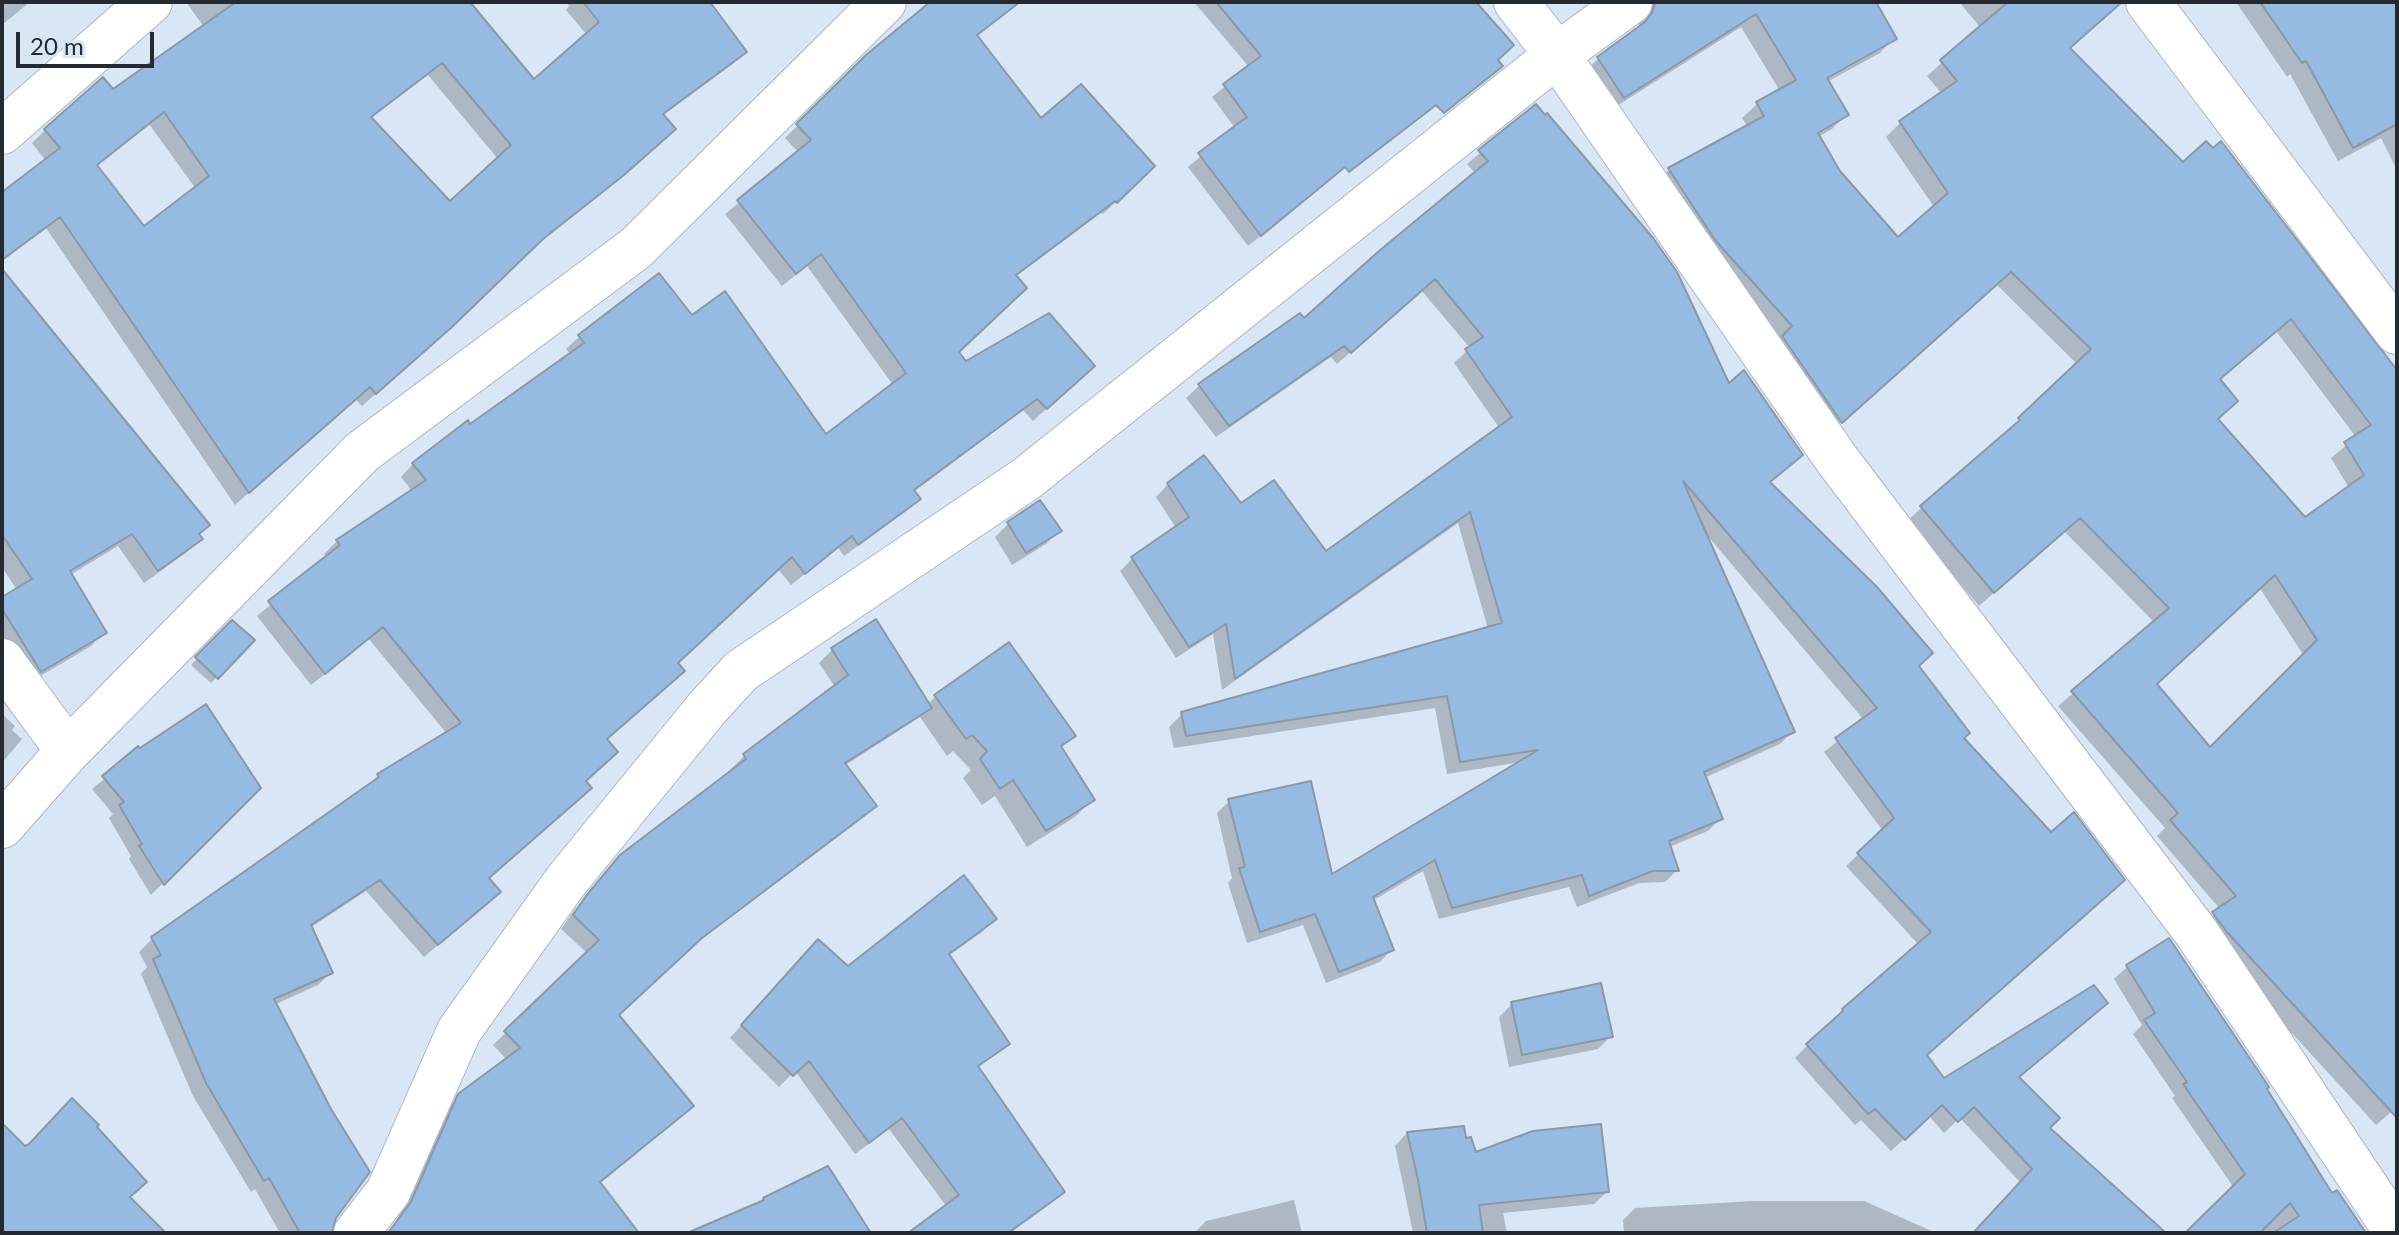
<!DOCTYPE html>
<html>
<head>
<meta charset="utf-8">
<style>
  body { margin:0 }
  #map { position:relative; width:2399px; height:1235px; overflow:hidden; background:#d9e6f5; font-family:Lato,sans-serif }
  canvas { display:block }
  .frame { position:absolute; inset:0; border:4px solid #242a2f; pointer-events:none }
  .scale { position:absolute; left:16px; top:32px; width:138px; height:36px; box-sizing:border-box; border:4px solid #242a2f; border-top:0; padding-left:10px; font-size:24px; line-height:28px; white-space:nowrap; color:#242a2f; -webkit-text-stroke:6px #d9e6f5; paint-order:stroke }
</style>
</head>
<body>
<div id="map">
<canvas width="2399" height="1235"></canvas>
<div class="frame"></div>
<div class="scale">20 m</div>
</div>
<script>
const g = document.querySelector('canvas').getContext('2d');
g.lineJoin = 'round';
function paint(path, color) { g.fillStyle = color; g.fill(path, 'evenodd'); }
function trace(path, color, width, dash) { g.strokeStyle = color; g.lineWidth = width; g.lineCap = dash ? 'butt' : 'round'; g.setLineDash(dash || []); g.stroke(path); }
const shadow = new Path2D(`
  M2,2H30L2,25Z
  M186,2H465L534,81L587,35L566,10L569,6L566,2H707L744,52L731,65L662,116L660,142L608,188L527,252L437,340L362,406L355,399L235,505L46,228L2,261V201L46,161L32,143L45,130L112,92L204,27ZM428,75L498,159L450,204L370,119ZM149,124L196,189L144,229L96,166Z
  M933,2H1020L976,37L1041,121L1153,166L1103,214L1101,213L1015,277L957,352L965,363L1080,379L1033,421L1023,410L913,492L918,499L905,512L844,556L838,547L791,585L778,569L676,663L605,740L487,879L485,904L424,957L366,891L310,928L331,972L318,985L274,1005L335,1217L330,1233H280L255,1189L251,1192L193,1096L141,974L147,967L139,952L152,939L366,789L378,775L447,734L369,639L311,685L257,616L327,558L324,554L337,541L412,491L401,477L413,464L571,355L566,349L579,337L691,317L826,437L893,385L807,266L782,286L725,214L799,153L785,138L868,56Z
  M1194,2H1474L1356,158L1248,246L1188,167L1235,128L1212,97L1249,67Z
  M1648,2H1874L1894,38L1880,53L1827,82L1846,114L1832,129L1818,137L1838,173L1898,239L1934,207L1886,137L1900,123L1942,94L1927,76L1981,28L1959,2H2119L2068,49L2397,373V1107L2376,1125L2212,946L2199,927L2220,909L2157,836L2165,828L2058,706L2155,623L2064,531L1979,606L1907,521L2006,433L2077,364L1996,284L1827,435L1655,184L1669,170L1748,127L1742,118L1757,104L1780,91L1741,27L1609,111L1584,72L1599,58L1639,28V11ZM2276,331L2356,437L2331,458L2349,488L2305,519L2216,420L2218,380ZM2259,587L2304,656L2210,750L2155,685Z
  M2236,2H2397V170L2381,138L2338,161L2290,74L2287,77Z
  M1535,107L1768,483L1917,667L1961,739L1925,1056L1944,1081L2018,1078L2047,1128L2161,1233H2010L2021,1183L1960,1118L1944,1133L1929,1116L1891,1151L1861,1120L1855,1125L1795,1058L1843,1010L1919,945L1846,866L1883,831L1824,752L1864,720L1706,534L1792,732L1780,744L1704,778L1721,818L1708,831L1669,847L1677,870L1665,882L1639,883L1577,907L1569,887L1439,919L1423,871L1372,901L1392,949L1380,962L1326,983L1303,925L1247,943L1228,883L1232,878L1217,813L1229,801L1330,877L1521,762L1447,774L1435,708L1174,748L1169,727L1182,714L1488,629L1458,523L1222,690L1213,634L1176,658L1120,571L1132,559L1176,528L1156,497L1168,484L1241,505L1325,554L1500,429L1454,363L1470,348L1421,290L1337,364L1331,357L1216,437L1186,398L1199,386L1300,316L1303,321L1476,174L1467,164Z
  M2,272L200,539L187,552L144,583L118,546L70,575L104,632L91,646L27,684L2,643V600L17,590L2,567Z
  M1008,524L1059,531L1046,544L1012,565L995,537Z
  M876,622L928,704L936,696L1073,736L1060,749L1093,799L1075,817L1027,847L995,796L982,805L963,778L971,770L953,751L947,756L920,717L844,766L874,805L862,818L686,951L617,1015L691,1106L599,1184L581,1233H387L398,1218L446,1109L460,1096L507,1060L493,1045L588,954L561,929L573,912L621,856L733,772L731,769L744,756L835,687L819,663L832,650Z
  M232,623L252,640L211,683L191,665Z
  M2,714L15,726L12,730L22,739L2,763Z
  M139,751L258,788L151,895L129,859L131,856L109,818L113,814L92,789Z
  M994,919L982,932L948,956L1008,1043L977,1068L1062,1192L1050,1204L1010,1233H912L947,1207L889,1129L855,1154L795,1071L779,1087L730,1038L806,954L848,968Z
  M2169,941L2332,1196L2364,1233H2188L2234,1188L2172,1098L2175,1096L2133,1034L2142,1025L2114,979L2127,967Z
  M1512,1004L1611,1036L1598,1049L1509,1067L1499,1017Z
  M1407,1133L1465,1140L1475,1154L1607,1192L1594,1204L1503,1213L1507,1233H1413L1395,1146Z
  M1294,1200L1302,1233H1194L1206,1221Z
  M1753,1201H1864L1936,1233H1624L1623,1220L1635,1208Z`);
const building = new Path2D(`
  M236,2H470L534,79L599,22L583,2H710L747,52L663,114L676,129L624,175L543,239L452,327L376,394L370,387L249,493L60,217L2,260V192L60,148L44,129L103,77L113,89ZM442,63L511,145L450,201L371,117ZM164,112L209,176L144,226L97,165Z
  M930,2H1020L977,35L1041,118L1081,84L1155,166L1117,203L1115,201L1016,275L1027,288L959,352L966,361L1049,313L1095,366L1047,409L1037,399L914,490L921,499L858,545L852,536L805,574L792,557L678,663L685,671L607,739L618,752L586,781L592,788L489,878L501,892L438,945L380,880L311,925L333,973L274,999L331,1109L370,1172L336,1218L332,1233H300L269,1178L264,1181L206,1083L153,959L161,955L151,937L379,777L377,774L461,723L383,627L325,674L268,601L340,545L336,540L426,480L412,463L468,420L470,424L584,343L578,335L659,273L692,315L725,291L826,434L906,373L821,254L796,274L737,200L811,140L796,124L866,55Z
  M1216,2H1476L1514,45L1498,60L1503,66L1444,113L1436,105L1349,172L1345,167L1261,236L1198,153L1247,117L1223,84L1261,56Z
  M1655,2H1876L1897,39L1827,78L1849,115L1818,133L1840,171L1898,237L1948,193L1899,121L1957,81L1940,60L2008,2H2122L2070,48L2183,162L2206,141L2213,148L2221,141L2397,370V1118L2226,931L2212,912L2236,896L2170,820L2178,813L2071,691L2169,608L2080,518L1994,593L1920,506L2020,420L2018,418L2091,349L2011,272L1842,423L1782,336L1792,326L1715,240L1668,168L1764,116L1756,102L1796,80L1756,14L1624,98L1597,57L1645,22L1652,13ZM2291,319L2371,425L2344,442L2364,475L2305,517L2218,419L2238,401L2220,379ZM2275,575L2317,640L2210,747L2157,684Z
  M2260,2H2397V124L2353,148L2306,61L2302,63Z
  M1536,104L1545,115L1547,113L1653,238L1677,272L1729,383L1744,370L1803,455L1770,482L1877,587L1933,653L1919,666L1970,733L1964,738L2051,832L2074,812L2125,880L1927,1055L1944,1078L2094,985L2108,1003L2019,1077L2060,1118L2050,1128L2166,1233H1973L2032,1169L1974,1107L1958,1122L1942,1105L1905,1140L1875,1109L1868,1114L1806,1044L1843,1011L1842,1009L1931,932L1857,853L1894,818L1835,738L1877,708L1683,481L1795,732L1704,772L1723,819L1669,841L1679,871H1653L1589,896L1582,875L1452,908L1435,860L1373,897L1394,950L1339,972L1315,914L1260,932L1239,868L1245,867L1228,799L1311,781L1332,874L1538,750L1460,762L1447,696L1186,736L1181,712L1502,623L1470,512L1235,679L1226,624L1189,647L1131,557L1189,517L1167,483L1204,455L1241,503L1274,480L1326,551L1512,417L1465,349L1483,337L1435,279L1351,353L1344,346L1229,426L1198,384L1300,313L1304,318L1379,251L1488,161L1478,150Z
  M2,269L210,525L199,534L203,539L158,571L132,534L70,571L107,633L41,672L2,609V597L32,579L2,535Z
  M1040,500L1062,531L1026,553L1007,522Z
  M876,619L932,708L845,763L877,806L702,938L619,1015L694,1106L600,1182L639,1233H388L411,1202L458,1094L520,1048L504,1031L599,940L573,915L586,896L620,855L746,759L743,754L848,675L831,648Z
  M232,620L255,640L218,679L195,657Z
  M1009,642L1076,736L1061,746L1095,800L1046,831L1013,780L1000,789L980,759L987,751L972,735L966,739L934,695Z
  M206,704L261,788L164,885L139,846L142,844L119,805L124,802L102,776L138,746L140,748Z
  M964,875L997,919L949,954L1010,1044L978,1066L1065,1192L1008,1233H908L959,1195L902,1118L869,1143L809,1061L793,1076L741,1025L818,939L848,966Z
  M2169,938L2269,1087L2267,1089L2332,1193L2337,1190L2366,1233H2273L2299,1216L2290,1203L2260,1233H2185L2245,1174L2183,1084L2187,1082L2144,1020L2155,1013L2126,965Z
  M1601,983L1613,1037L1522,1055L1511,1002Z
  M72,1098L99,1125L97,1127L147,1182L130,1197L166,1233H2V1123L25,1146L29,1144Z
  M1601,1124L1609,1192L1479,1205L1483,1233H1427L1418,1180L1407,1132L1464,1126L1466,1138L1471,1137L1476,1152L1533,1131Z
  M828,1166L871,1233H687L764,1200L763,1198Z`);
const minor = new Path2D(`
  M1516,2L1557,55L1838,461L2196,932L2397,1233
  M2148,2L2397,332
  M2,132L150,2
  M2,661L68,751
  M2,826L68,751L362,452L636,248L884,2
  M356,1233L388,1192L459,1031L566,881L708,707L741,671L1026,479L1557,55L1630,2`);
paint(shadow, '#0003');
paint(building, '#96bbe3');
trace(building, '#8b98a5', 2);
trace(minor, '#a9b6c5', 46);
trace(minor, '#fff', 44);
</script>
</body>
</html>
